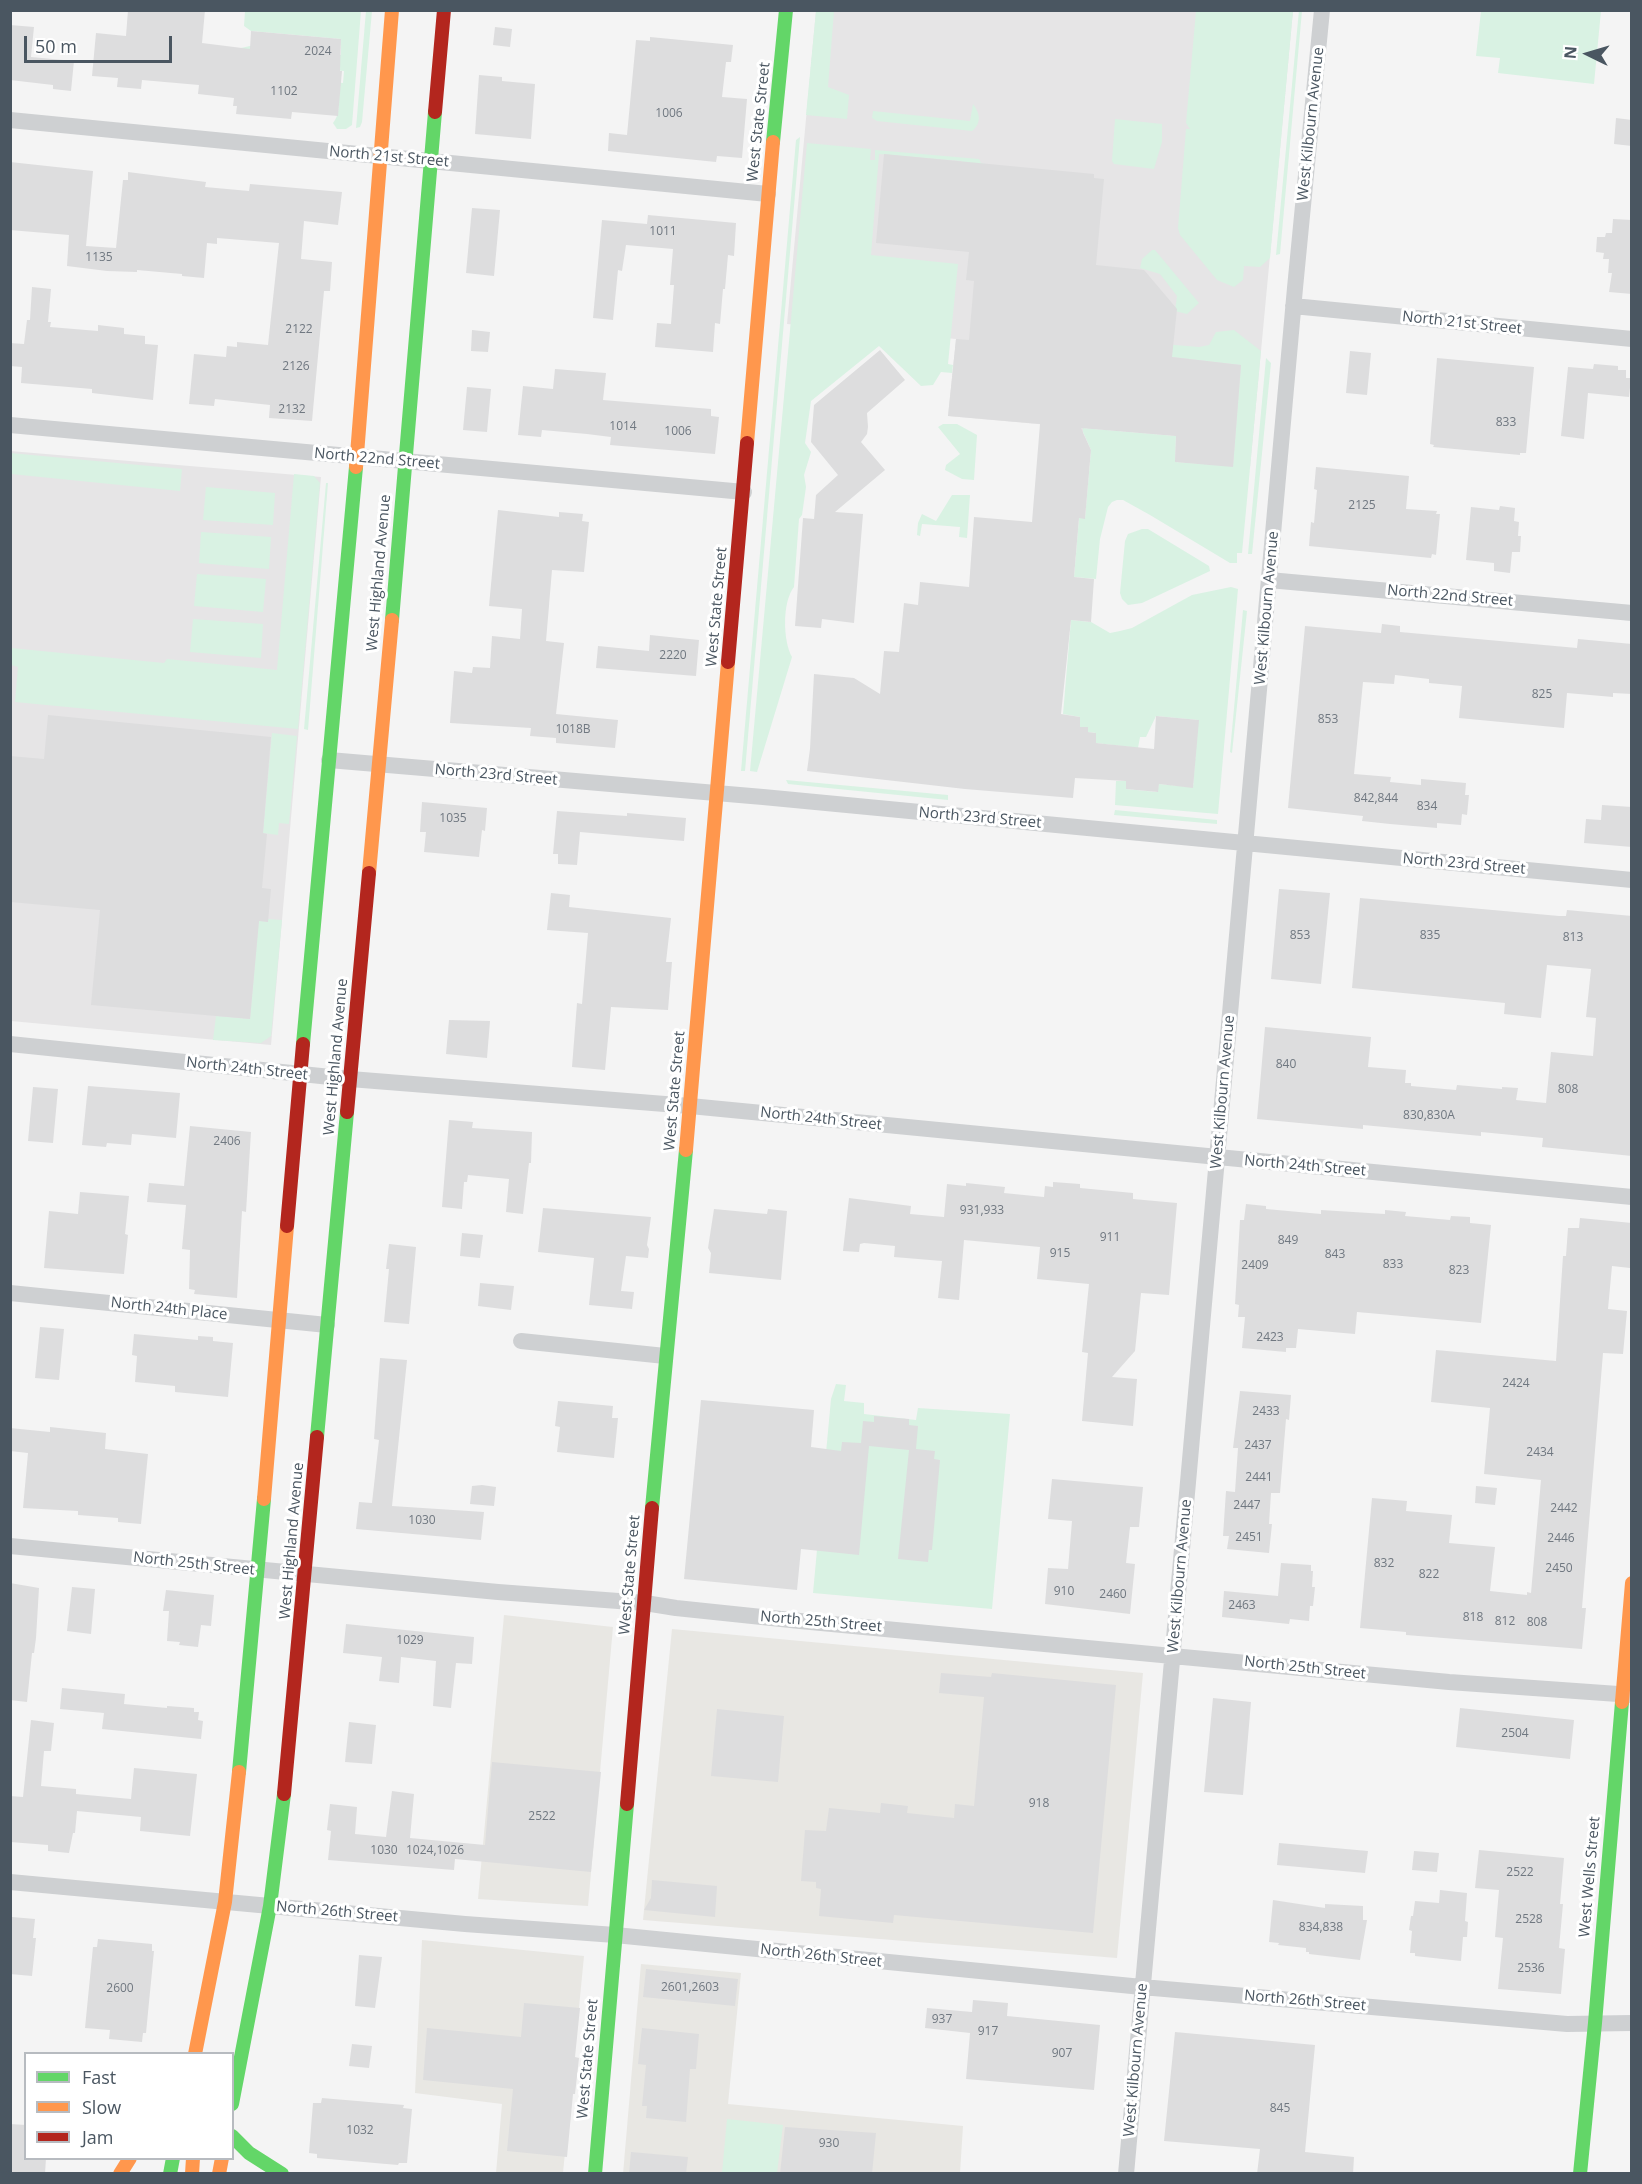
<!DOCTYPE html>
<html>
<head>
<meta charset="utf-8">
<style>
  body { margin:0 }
  #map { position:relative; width:1642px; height:2184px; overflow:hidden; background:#f4f4f4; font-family:"Open Sans",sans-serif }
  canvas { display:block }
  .frame { position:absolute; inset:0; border:12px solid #4a5661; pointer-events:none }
  .legend { position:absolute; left:24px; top:2052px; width:210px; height:108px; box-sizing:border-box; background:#fff; border:2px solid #b7bbc0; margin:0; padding:8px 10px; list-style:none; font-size:18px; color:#4a5661 }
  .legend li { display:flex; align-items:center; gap:12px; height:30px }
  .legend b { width:30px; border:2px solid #b7bbc0 }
  .north { position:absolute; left:1558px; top:24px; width:60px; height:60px; -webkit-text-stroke:4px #fff; paint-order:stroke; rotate:275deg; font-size:16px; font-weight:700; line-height:24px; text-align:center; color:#4a5661 }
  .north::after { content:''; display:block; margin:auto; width:21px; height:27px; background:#4a5661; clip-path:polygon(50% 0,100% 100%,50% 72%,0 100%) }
  .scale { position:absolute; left:24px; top:36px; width:148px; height:27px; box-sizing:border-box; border:3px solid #4a5661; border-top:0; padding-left:8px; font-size:18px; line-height:21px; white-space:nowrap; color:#4a5661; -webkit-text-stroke:4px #fff; paint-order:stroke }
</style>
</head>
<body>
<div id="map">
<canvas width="1642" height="2184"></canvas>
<div class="frame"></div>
<ul class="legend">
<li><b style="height:8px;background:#63d668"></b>Fast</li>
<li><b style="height:8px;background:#ff974d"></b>Slow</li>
<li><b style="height:8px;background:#b3261e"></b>Jam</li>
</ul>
<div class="north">N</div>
<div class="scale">50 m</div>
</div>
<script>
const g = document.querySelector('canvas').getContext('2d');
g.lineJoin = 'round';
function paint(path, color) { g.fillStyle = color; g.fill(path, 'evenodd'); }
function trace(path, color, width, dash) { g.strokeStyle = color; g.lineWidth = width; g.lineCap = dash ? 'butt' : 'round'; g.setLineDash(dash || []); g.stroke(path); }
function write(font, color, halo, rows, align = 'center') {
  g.font = font + ' "Open Sans",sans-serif'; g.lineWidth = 6; g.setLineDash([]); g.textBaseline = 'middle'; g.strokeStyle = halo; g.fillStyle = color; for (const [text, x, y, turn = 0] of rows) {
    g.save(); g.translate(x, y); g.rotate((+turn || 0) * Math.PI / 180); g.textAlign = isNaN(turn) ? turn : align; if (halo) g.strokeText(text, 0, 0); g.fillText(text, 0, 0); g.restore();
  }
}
const commercial = new Path2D(`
  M504,1615L613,1627L588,1906L478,1899Z
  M672,1629L1143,1673L1117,1958L643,1920Z
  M422,1940L584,1956L563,2173H496L502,2104L415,2093Z
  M641,1964L741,1973L728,2104L963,2126L960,2173L623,2174Z`);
const education = new Path2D(`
  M816,11H1293L1250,468L1175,462L1176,436L1084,428L1082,441L1049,425L948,416L956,339L787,324Z
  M10,451L321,477L271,1045L11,1021Z`);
const green = new Path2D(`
  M1299,10L1302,11L1280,254L1276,255Z
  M245,11H361L352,125L346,129H337L333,123C343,111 337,96 334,82L343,83L344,71L240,60L241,48L250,46L341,55V39L251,31L244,26Z
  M366,11H372L362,122L360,127L356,128Z
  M816,11H834L828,87L849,95L847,119L806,115Z
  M1196,11H1293L1270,258L1260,267L1244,266L1243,280L1234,287L1217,280L1180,235L1178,228L1186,129H1190L1186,123Z
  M1481,11H1601L1594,84L1498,73L1500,58L1476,56Z
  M973,104C980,113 982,123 972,131L877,121L872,118L873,111L970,121Z
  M1115,119L1162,124V142L1154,169L1114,164L1112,161Z
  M800,137L745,771H741L796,140Z
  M807,143L871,149L870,160H875V150L979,159L981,163L985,164L962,166V161L879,154L871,255L958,264L948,364L953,365L952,373L941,372L933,385L921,386L879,346L811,401L805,443L811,452L804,475L806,487L802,515L799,519L794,587C782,602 783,641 792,657L757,772L750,771Z
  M1152,250H1155L1199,303L1187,314L1175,311L1177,296L1160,274L1140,268L1142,259Z
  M1234,330L1261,351L1242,553H1237V563H1230L1150,515L1123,500H1117L1112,502L1108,507L1100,539L1096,579L1074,577L1079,518H1085L1091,450L1083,432V428L1176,436L1175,462L1233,466L1241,365L1138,353L1139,342L1199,347L1209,345L1216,332Z
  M1266,358L1271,363L1252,554H1248Z
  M943,424H957L977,435L974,480L962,479L945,470L946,465L960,454L938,427Z
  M10,453L182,469L180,491L11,474Z
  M294,474L314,476L320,483L298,729L15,702L18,667L11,665V648L164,663L167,659L277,670Z
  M326,483H328L308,730L304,729Z
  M206,487L275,493L273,525L203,520Z
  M952,495H970L967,538L959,537L960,527L922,524L920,536L917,535L918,523L922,514L936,521Z
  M1142,529H1148L1209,566L1210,571L1142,603L1128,605L1122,599L1120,593L1125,541L1128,534Z
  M201,532L271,537L269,569L199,563Z
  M197,574L266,579L263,612L194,606Z
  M1231,587L1238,589L1218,814L1115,805L1116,781H1126V789L1157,792L1159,784L1193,787L1198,720L1156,716L1146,737H1140L1138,748L1096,743V733L1088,732V727H1080V717L1063,714L1071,620L1091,622L1110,633L1120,631L1132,628L1192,595Z
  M1243,610L1247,611L1232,753L1230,752Z
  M193,619L263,624L261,658L190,652Z
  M272,733L297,736L289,824L279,823L278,835L263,833Z
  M786,780L948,795V800L788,784Z
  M1115,810L1217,820V824L1114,815Z
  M259,918L262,921L268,922V919L282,920L271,1036L261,1043L213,1040L216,1016L250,1019Z
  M836,1384L846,1385L844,1401L864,1403V1414L916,1420L918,1408L1010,1414L992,1609L813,1593L831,1399Z
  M727,2119L783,2125L777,2173H722Z`);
const building = new Path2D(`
  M128,10H205L202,43L250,49L251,31L341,39L340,71H342L338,116L292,112L291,119L236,114L237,106H233L234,98L198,94L199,85L142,80L141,89L117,87L118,78L92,76L96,33L126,36Z
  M10,25L34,27L31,57L74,61L71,91L53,89V85L10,80Z
  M495,27L512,29L510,47L493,45Z
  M650,37L733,45L731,62H726L722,97L747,99L742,158L717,156L716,162L608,151L609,133L627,135L636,40L650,41Z
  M479,75L502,77V81L535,84L531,139L475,134Z
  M1616,118L1632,120V146L1614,144Z
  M884,154L1094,174V178L1104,179L1096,265L1144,270L1177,309L1172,357L1241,365L1233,467L1175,462L1176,436L1081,428L1091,450L1085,519L1079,518L1074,577L1094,579L1091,622L1071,620L1061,714L1080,717V727H1088V732L1096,733V743L1154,749L1156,716L1199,720L1193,788L1159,784L1158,792L1126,789V781L1075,778L1073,798L965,789L807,771L810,749L814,674L854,678L880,694L884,651L899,652L904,603L918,605L920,582L969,587L974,517L1032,522L1040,424L948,416L956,339L969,340L974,281L966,280L969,252L876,243Z
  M10,162L93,171L86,246L116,248L123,180H128V172L206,182L205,187L249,191L250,184L342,192L338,225L304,221L301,259L332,262L330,291H324L312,421L269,418L270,405L215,399L214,406L189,404L194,354L226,357L227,346L237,347V342L268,345L279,243L217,238V244L207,243L204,278L182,276V274L137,270V272L107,271L67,266L69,235L10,230Z
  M472,208L500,210L494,276L466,273Z
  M648,215L736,223L734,256L728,255L725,289H723L720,324L715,323L713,352L655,347L657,323L671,324L674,285H670L673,249L626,245L622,271L618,270L613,320L593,318L602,220L647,224Z
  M1613,219L1632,220V294L1609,292L1612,273H1608L1609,259H1603L1604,253L1596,252L1597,237H1605L1606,233H1612Z
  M32,287L51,289L48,322H51L50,327L98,331V325L124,328V334L145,336V344L158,345L153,400L92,393V389L21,383L22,367L10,366V343L24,344L27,320H30Z
  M472,330L490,332L488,352L471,351Z
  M880,350L905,380L867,413L868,427L867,434L861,442L885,470L835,512L863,514L854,623L822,619L821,628L795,626L803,518L814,519L816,495L838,475L811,442L814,405Z
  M1350,351L1371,353L1367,395L1346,393Z
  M1437,358L1534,367L1526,453H1520V455L1433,447L1434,445L1430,444Z
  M1594,364L1618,366V370H1626V378H1631L1629,397L1588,393L1584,439L1561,436L1568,367L1593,369Z
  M555,369L606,373L603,400L711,409V416L719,417L715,454L610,445L611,437L587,434L542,430L541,437L518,435L523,386L553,389Z
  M467,387L491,389L487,432L463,430Z
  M1316,467L1409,476L1406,509L1437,511L1436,514H1440L1436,555L1432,554L1431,558L1309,546L1311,522L1314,523L1317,490L1314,489Z
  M1500,506L1515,508L1514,521L1519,522L1518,536H1521L1520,552H1512L1510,573L1494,571V563L1466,560L1471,507L1499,510Z
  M498,510L559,517V512L583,514L582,521L589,522L584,572L552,570L546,641L564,643L556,714L618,720L615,748L556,743V738L530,736L531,728L450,723L454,671L472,673L473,667L490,668L492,636L520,639L522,609L489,606Z
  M1382,624L1400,626V632L1577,648L1578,639L1632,644V694L1613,693V697L1567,693L1564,728L1459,718L1462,686L1429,683V679L1395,675L1394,684L1363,682L1354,774L1391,777L1390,782L1421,785V779L1466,783L1465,795H1469L1467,815L1462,814L1461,825L1437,823V828L1390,824L1362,821L1363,816L1288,808L1305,626L1381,633Z
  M650,635L699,640L696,676L596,668L598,646L649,651Z
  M48,715L271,737L263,833L267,834L262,888L271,889L268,922L259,921L250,1019L91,1005L100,910L10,902V756L44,759Z
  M422,802L487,808L485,831L482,830L479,857L424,852L426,832H420Z
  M1602,805L1632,807V847L1584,843L1586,819L1601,820Z
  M557,811L627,816V813L686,818L684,841L580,832L577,865L558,864V854H553Z
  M1279,889L1330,893L1321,984L1271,979Z
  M551,893L570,895L569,907L671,918L666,962H672L668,1010L611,1007L605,1070L572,1067L577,1003L582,1004L588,933L547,930Z
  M1360,898L1559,916H1566L1567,910L1632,916V1156L1542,1147L1543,1138L1481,1132V1136L1363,1125V1129L1257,1119L1265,1027L1371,1037L1368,1067L1406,1070L1405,1083H1411V1086L1456,1090L1457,1085L1502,1089V1087L1518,1088L1516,1100L1546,1103L1551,1052L1593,1056L1596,1018L1586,1017L1591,969L1547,965L1541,1018L1504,1014L1505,1003L1352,988Z
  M449,1020L490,1021L487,1058L446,1054Z
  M88,1086L180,1093L176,1138L132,1134L131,1145L107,1143L106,1147L82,1145Z
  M33,1087L58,1089L53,1143L28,1141Z
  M449,1120L473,1122L472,1128L532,1132L531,1163H529L523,1214L506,1212L509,1179L468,1175L467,1182H464L462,1209L442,1207Z
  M190,1126L251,1132L246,1212L242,1211L237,1298L194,1294L195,1290L189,1289L190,1250L182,1249L186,1205L147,1202L149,1183L184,1186Z
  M1053,1182L1080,1184V1188L1133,1193V1199L1177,1203L1169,1295L1141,1293L1135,1351L1112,1377L1137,1379L1133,1426L1082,1421L1088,1353L1082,1352L1089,1284L1037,1279L1040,1247L964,1240L959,1300L938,1298L942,1261L894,1257L895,1246L864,1243L860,1244L859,1252L843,1251L849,1198L911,1206L910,1214L944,1217L947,1184L966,1186V1183L1005,1187L1004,1193L1044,1197L1045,1186L1053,1187Z
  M80,1192L129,1196L125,1234L128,1235L124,1274L44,1268L49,1211L78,1214Z
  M1246,1204L1266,1206V1209L1321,1214V1210L1385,1214V1210L1406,1212L1405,1216L1450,1220L1451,1216L1470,1217V1223L1491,1225L1481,1323L1357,1312L1355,1334L1298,1329L1296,1348H1286V1352L1242,1348L1245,1317H1238L1239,1305L1235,1304L1240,1220H1244Z
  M543,1208L651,1217L647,1245L649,1249L648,1258L626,1256L621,1291L634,1292L632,1309L589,1305L594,1258L538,1252Z
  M714,1209L767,1214L768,1209L787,1211L781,1280L709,1273L711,1253L708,1248Z
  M1580,1218L1632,1223L1630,1268L1612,1266L1608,1309L1627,1311L1623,1354L1603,1353L1582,1608H1586L1582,1649L1406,1635V1632L1360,1628L1372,1498L1407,1501L1406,1511L1452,1515L1449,1543L1495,1547L1490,1591L1527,1595V1592L1531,1593L1541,1480L1484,1474L1490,1408L1431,1402L1436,1350L1556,1361L1563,1256H1566L1568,1228H1579Z
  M462,1233L483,1235L480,1258L460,1256Z
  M389,1244L416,1247L409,1324L384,1322L389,1269H386Z
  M480,1283L514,1286L511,1310L478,1306Z
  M40,1327L64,1329L59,1380L35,1378Z
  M134,1334L198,1340V1336L213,1337V1341L233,1343L228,1397L175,1392V1386L135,1382L137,1356L132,1355Z
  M380,1358L407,1360L392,1506L484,1512L481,1540L356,1529L359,1502L372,1503L379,1440L374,1439Z
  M1240,1391L1291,1395L1289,1420L1286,1419L1280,1493H1271L1269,1524H1272L1269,1553L1227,1549L1229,1536H1223L1226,1491L1235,1492L1238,1448H1233Z
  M701,1400L814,1410L811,1447L841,1451L842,1442L861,1443L863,1421L874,1422V1416L909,1419V1425L918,1426L916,1449L935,1451L934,1459L940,1460L932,1550H929L928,1562L898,1559L909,1450L869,1446L859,1555L801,1549L797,1590L684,1579Z
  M558,1401L613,1406L612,1418H618L614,1458L557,1452L560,1427L555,1426Z
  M50,1427L106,1433L105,1449L148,1454L141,1524L118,1522V1518L78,1515V1511L23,1508L28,1453L10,1451V1428L50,1432Z
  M1052,1479L1143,1487L1139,1527H1130L1126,1563L1135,1564L1130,1614L1045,1604L1048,1568L1068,1569L1072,1521L1048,1519Z
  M482,1485L496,1487L494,1506L470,1504L472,1486Z
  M1476,1486L1497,1488L1495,1505L1475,1503Z
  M1281,1563L1311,1565V1571H1313L1312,1587H1315L1313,1606H1310L1309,1621L1290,1619L1289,1624L1222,1617L1224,1591L1278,1596Z
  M10,1583L39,1588L36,1638L34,1653H32L27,1702L10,1700Z
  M72,1587L95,1589L91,1634L67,1631Z
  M166,1590L214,1595L211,1626L201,1625L198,1647L179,1645L180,1642L167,1641L169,1611H163Z
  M346,1624L474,1637L472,1664L456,1663L451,1708L433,1706L436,1661L401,1657L399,1683L379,1681L382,1657L343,1653Z
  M941,1673L991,1677L992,1673L1116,1685L1093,1933L894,1915L893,1923L819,1916L821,1889L816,1888V1882L801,1881L805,1830L826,1831L829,1808L880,1813L881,1803L908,1806L907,1813L954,1818L955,1804L974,1806L984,1697L939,1693Z
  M62,1688L125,1694L124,1704L167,1708V1706L194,1708V1712H199L198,1720L203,1721L201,1739L102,1729L104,1713L60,1709Z
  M1213,1698L1251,1702L1243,1795L1204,1792Z
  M1460,1708L1574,1720L1570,1759L1456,1747Z
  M717,1709L784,1716L778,1782L711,1776Z
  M31,1720L54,1723L51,1751H44L41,1786L76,1789V1794L131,1799L134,1768L197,1774L190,1836L140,1831L141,1817L77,1811L75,1833H73L69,1853L48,1851V1845L10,1842V1796L23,1797Z
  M349,1722L376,1725L372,1764L345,1762Z
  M492,1762L601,1772L591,1872L455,1859L454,1870L328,1860L331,1831L327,1830L330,1804L357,1807L355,1834L386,1837L392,1791L414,1794L410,1838L485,1845Z
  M1279,1843L1368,1851L1365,1873L1277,1865Z
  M1479,1850L1564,1858L1560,1904H1563L1559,1948L1565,1949L1561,1994L1498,1989L1503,1938L1495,1937L1499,1890L1475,1888Z
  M1414,1851L1439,1853L1437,1872L1412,1870Z
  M652,1880L717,1886L715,1917L644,1910L651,1898Z
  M1440,1890L1467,1893L1465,1921L1468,1922L1467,1937H1463L1461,1961L1415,1956V1953H1410L1412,1931L1409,1930L1411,1916H1413L1415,1901L1439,1903Z
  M1273,1900L1325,1908V1904L1363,1906V1920H1367L1360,1960L1309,1954V1952H1306V1948L1278,1945L1279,1943L1269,1942Z
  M12,1917L35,1919L33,1938H36L32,1976L10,1974V1918Z
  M98,1939L152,1944V1951H154L146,2033H143L142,2042L109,2039L110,2030L85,2028L93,1947H97Z
  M359,1955L382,1957L375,2008L355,2006Z
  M646,1969L738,1979L735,2006L643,1997Z
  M973,2000L1008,2003L1007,2016L1100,2025L1094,2090L966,2079L970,2033L925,2028L927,2008L972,2012Z
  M524,2003L580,2008L575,2057L579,2058L575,2094H573L567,2157L507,2151L513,2089L423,2080L427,2028L521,2037Z
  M642,2028L699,2034L696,2069H690L686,2122L646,2118L647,2106H642L646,2065L638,2064Z
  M1175,2032L1315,2045L1305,2152L1354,2157L1353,2174H1257L1260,2149L1164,2141Z
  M352,2044L372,2046L369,2068L349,2066Z
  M322,2098L404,2105L403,2108L412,2109L407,2163H399L398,2165L317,2158V2154L309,2153L313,2103H321Z
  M10,2124L26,2125V2158H46L45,2174H10Z
  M785,2127L876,2133L872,2174H780Z
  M631,2152L688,2157L686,2174H629Z`);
const street = new Path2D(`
  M10,120L768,194
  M1293,306L1632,339
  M10,425L744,492
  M1269,580L1632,613
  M329,760L763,797L1632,880
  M10,1044L350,1079L690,1106L1632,1197
  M10,1293L327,1325
  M521,1341L665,1356
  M10,1546L498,1592L645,1603L676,1608L800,1621L1449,1682L1632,1695
  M10,1882L465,1924L615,1935L1142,1987L1567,2024L1632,2023
  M1126,2174L1295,288L1322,10`);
const fast = new Path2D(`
  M773,142L786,10
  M392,620L435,112
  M303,1044L356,467
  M317,1437L347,1112
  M652,1508L686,1150
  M239,1772L264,1499
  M232,2104L270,1906L284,1794
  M232,2136L249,2153L282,2174
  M170,2174L173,2158
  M595,2174L627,1804
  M1580,2174L1595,2023L1622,1702`);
const slow = new Path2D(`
  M747,443L773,142
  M356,467L392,10
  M369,873L392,620
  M686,1150L728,662
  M264,1499L287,1226
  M1622,1702L1632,1583
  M195,2054L225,1902L239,1772
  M120,2174L130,2158
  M192,2174L193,2158
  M219,2174L222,2158`);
const jam = new Path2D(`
  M435,112L444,10
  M728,662L747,443
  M347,1112L369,873
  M287,1226L303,1044
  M284,1794L317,1437
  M627,1804L652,1508`);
const numberNames = [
  ["2024",318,52],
  ["1102",284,92],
  ["1006",669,114],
  ["1011",663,232],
  ["1135",99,258],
  ["2122",299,330],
  ["2126",296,367],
  ["2132",292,410],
  ["833",1506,423],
  ["1014",623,427],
  ["1006",678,432],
  ["2125",1362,506],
  ["2220",673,656],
  ["825",1542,695],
  ["853",1328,720],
  ["1018B",573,730],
  ["842,844",1376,799],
  ["834",1427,807],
  ["1035",453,819],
  ["853",1300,936],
  ["835",1430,936],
  ["813",1573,938],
  ["840",1286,1065],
  ["808",1568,1090],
  ["830,830A",1429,1116],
  ["2406",227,1142],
  ["931,933",982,1211],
  ["911",1110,1238],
  ["849",1288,1241],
  ["915",1060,1254],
  ["843",1335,1255],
  ["833",1393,1265],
  ["2409",1255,1266],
  ["823",1459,1271],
  ["2423",1270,1338],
  ["2424",1516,1384],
  ["2433",1266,1412],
  ["2437",1258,1446],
  ["2434",1540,1453],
  ["2441",1259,1478],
  ["2447",1247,1506],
  ["2442",1564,1509],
  ["1030",422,1521],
  ["2451",1249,1538],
  ["2446",1561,1539],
  ["832",1384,1564],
  ["2450",1559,1569],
  ["822",1429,1575],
  ["910",1064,1592],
  ["2460",1113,1595],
  ["2463",1242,1606],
  ["818",1473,1618],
  ["812",1505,1622],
  ["808",1537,1623],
  ["1029",410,1641],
  ["2504",1515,1734],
  ["918",1039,1804],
  ["2522",542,1817],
  ["1030",384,1851],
  ["1024,1026",435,1851],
  ["2522",1520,1873],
  ["2528",1529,1920],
  ["834,838",1321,1928],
  ["2536",1531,1969],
  ["2601,2603",690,1988],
  ["2600",120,1989],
  ["937",942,2020],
  ["917",988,2032],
  ["907",1062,2054],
  ["845",1280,2109],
  ["1032",360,2131],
  ["930",829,2144]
];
const streetNames = [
  ["West State Street",759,122,-84],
  ["West Kilbourn Avenue",1311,124,-84],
  ["North 21st Street",389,157,5],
  ["North 21st Street",1462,323,6],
  ["North 22nd Street",377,459,5],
  ["West Highland Avenue",379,573,-85],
  ["North 22nd Street",1450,596,5],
  ["West State Street",717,607,-85],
  ["West Kilbourn Avenue",1267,608,-85],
  ["North 23rd Street",496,775,5],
  ["North 23rd Street",980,818,5],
  ["North 23rd Street",1464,864,5],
  ["West Highland Avenue",336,1057,-85],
  ["North 24th Street",247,1069,6],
  ["West State Street",675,1091,-85],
  ["West Kilbourn Avenue",1223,1092,-85],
  ["North 24th Street",821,1119,6],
  ["North 24th Street",1305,1166,5],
  ["North 24th Place",169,1309,6],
  ["West Highland Avenue",292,1541,-85],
  ["North 25th Street",194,1564,6],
  ["West State Street",630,1575,-85],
  ["West Kilbourn Avenue",1180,1576,-85],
  ["North 25th Street",821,1622,5],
  ["North 25th Street",1305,1668,6],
  ["West Wells Street",1590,1877,-85],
  ["North 26th Street",337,1912,5],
  ["North 26th Street",821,1956,6],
  ["North 26th Street",1305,2001,5],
  ["West State Street",588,2059,-85],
  ["West Kilbourn Avenue",1136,2060,-85]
];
paint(commercial, '#e8e7e3');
paint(education, '#e6e5e6');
paint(green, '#d9f2e3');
paint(building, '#ddddde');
trace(street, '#ced0d2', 16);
trace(fast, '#63d668', 14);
trace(slow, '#ff974d', 14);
trace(jam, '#b3261e', 14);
write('12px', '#707881', null, numberNames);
write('15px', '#4a5661', '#fff', streetNames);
</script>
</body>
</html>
